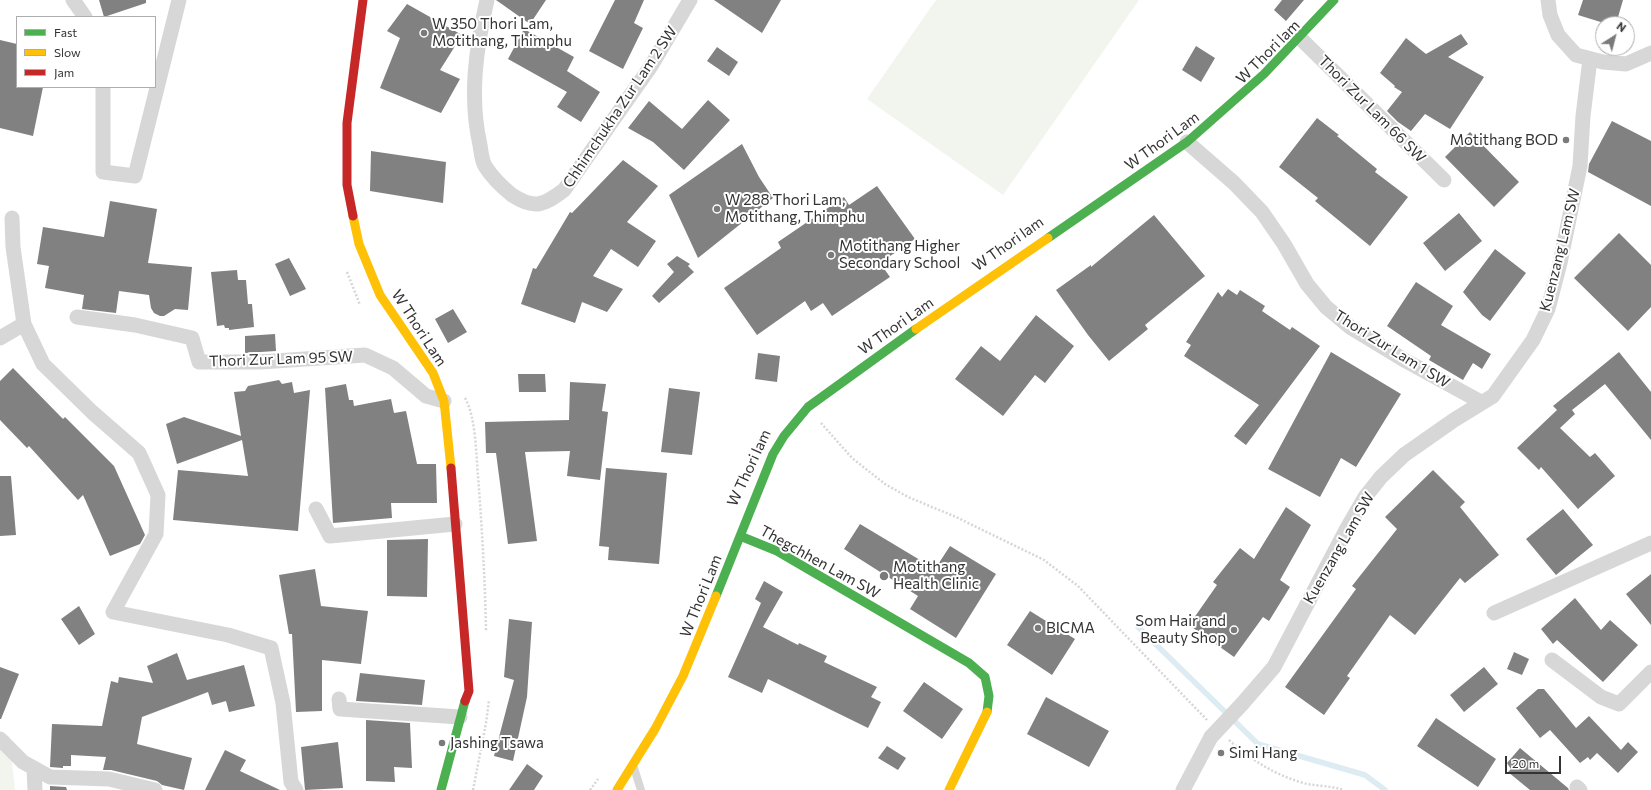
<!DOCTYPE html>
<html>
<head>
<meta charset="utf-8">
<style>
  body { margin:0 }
  #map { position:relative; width:1651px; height:790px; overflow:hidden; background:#fff; font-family:Commissioner,sans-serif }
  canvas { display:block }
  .legend { position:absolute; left:16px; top:16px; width:140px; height:72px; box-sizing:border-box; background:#fff; border:1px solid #adadad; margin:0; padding:5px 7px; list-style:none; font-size:12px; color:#333 }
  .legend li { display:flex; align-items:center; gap:8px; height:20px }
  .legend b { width:20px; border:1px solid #adadad }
  .north { position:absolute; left:1595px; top:16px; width:40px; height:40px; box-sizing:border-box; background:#fff; border:1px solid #adadad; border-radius:50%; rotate:36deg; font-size:11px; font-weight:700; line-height:16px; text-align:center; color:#333 }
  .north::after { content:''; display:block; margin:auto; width:14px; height:18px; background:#7a7a7a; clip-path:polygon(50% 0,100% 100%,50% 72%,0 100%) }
  .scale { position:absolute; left:1505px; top:756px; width:56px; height:18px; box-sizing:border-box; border:2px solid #333; border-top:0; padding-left:5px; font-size:12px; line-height:14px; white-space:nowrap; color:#333; -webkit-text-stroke:3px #fff; paint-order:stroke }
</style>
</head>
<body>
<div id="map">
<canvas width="1651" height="790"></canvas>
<ul class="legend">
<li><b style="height:5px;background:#4caf50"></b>Fast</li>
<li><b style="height:5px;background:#ffc107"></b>Slow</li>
<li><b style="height:5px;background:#c62828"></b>Jam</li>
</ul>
<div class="north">N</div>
<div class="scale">20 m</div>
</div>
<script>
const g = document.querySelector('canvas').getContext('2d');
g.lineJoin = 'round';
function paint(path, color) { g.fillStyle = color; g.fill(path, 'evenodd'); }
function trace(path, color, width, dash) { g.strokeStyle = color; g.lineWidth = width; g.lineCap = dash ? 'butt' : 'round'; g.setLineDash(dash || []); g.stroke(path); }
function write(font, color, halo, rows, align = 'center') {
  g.font = font + ' Commissioner,sans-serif'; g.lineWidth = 4; g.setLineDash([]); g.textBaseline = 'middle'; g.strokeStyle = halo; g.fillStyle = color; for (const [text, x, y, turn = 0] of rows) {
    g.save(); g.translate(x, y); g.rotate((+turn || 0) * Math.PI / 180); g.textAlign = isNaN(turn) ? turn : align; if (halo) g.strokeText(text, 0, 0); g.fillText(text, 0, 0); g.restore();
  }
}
const green = new Path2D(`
  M936,0H1139L1003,195L867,99Z
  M0,733L9,736L15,790H0Z`);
const stream = new Path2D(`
  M1138,627L1258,744L1365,775L1385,790`);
const building = new Path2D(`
  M99,0H146V3L104,17Z
  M496,0H546L530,24Z
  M615,0H644L634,23L643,28L623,69L589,51Z
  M714,0H781L762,33Z
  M1282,0H1304L1286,21L1274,10Z
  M1583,0H1623L1616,24H1607L1578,15Z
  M407,4L462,35L440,70L460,79L441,113L380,88L400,38L387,31Z
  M524,29L574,57L567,71L600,92L581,122L557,107L567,92L508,59Z
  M1461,34L1468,44L1448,57L1484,77L1450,129L1425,114L1411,131L1398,122L1387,111L1402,92L1394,87L1395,86L1380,73L1406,38L1426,54Z
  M0,40L17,44V87H43L33,136L0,128Z
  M1196,46L1215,58L1201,82L1182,70Z
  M717,47L738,62L729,76L707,61Z
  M708,100L730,120L684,170L653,142L628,128L649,101L682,129Z
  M1317,118L1339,135L1337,136L1377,169L1375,172L1408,197L1370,246L1315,201L1318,198L1279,167Z
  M1612,121L1651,141V206L1588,172L1589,164Z
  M1470,132L1519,182L1494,207L1445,157Z
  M742,144L759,177L773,198L698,258L669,195Z
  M371,151L446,162L443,203L370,191Z
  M623,160L658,186L627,222L656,241L638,267L611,249L593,276L623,289L607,312L582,302L575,323L521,304L533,268L536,269L570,212L572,213Z
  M877,186L915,239L880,263L890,277L832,316L823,303L811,311L805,301L757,335L724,288L781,248L778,242L844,197L849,205Z
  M110,201L157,209L148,263L192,267L188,310L175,309L164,316H160L154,313L151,308L149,295L119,291L116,313L82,309L84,295L45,288L49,266L37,264L43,227L104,237Z
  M1459,213L1482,241L1445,271L1423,243Z
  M1154,215L1205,276L1145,325L1148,329L1109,361L1088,335L1056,290L1091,265V267Z
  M1619,233L1651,265V307L1628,331L1574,278Z
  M1495,249L1526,273L1490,321L1482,315L1463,292Z
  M677,256L690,264L688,266L694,272L659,303L652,296L674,272L667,264Z
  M289,258L306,289L290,296L275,264Z
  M237,270L238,280H246L248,304H252L254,327L229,330V328H225L224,325L217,326L211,272Z
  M1416,282L1453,306L1441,325L1491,354L1482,369L1473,363L1463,380L1429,360L1431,356L1387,326Z
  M1228,289L1237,295L1240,290L1265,306L1262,311L1290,330L1292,327L1320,346L1246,445L1234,436L1259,405L1184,356L1191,345L1186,342L1218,292L1222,297Z
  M453,309L467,332L448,343L435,319Z
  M1036,315L1074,346L1045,383L1035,375L1003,416L955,379L981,346L1000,361Z
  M275,334L276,351L245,353V336Z
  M1331,352L1401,394L1356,467L1341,458L1320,497L1268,469Z
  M1619,352L1651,392V440L1605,384L1572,410L1575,414L1560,428L1590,457L1595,453L1615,476L1578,509L1541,467L1539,470L1517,448L1557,410L1553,406Z
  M758,353L780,356L777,382L755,379Z
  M13,368L63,419L65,417L114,466L145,535L140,544L110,556L83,495L78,500L29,446L27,448L0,420V381Z
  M518,374H545L546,392H519Z
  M279,380L282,384L292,382L294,393L310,390L298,531L173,520L178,470L248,476L242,440L177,464L166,424L184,417L241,436L234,392L245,391L248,386Z
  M570,382L606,384L602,411L608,412L600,480L567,476L570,451L525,452L537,541L508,544L496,453H486L485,422L569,420Z
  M346,384L349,400H353L354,406L391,399L394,413L406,411L417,464H436L437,503H391L392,518L333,523L325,388Z
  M669,388L700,392L692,455L661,452Z
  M606,468L667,473L659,564L608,560L609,547L599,546Z
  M1433,470L1465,502L1460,507L1499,555L1465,583L1460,578L1415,635L1390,615L1347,676L1350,678L1324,715L1285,687L1356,589L1352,586L1397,529L1385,517Z
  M0,476H11L16,535L0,536Z
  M1286,507L1311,525L1280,580L1290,587L1269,621L1263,617L1234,657L1189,625L1217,585L1213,582L1240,548L1254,559Z
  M1563,509L1593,545L1556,575L1526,539Z
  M860,524L935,569L950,546L996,574L956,638L910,609L918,596L844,549Z
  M428,539L427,597L387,596V540Z
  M315,569L321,606L368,611L361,664L322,660V711L296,712L292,634H289L279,575Z
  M1651,574V625L1626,594Z
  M764,581L783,592L763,627L798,645L799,643L827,656L824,662L877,687L871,697L881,702L868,728L768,679L762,693L728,677L761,603L755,599Z
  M1575,598L1601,630L1610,620L1638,645L1603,682L1557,640L1553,644L1541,629Z
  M79,606L95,634L79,645L61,619Z
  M1030,611L1075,639L1052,675L1007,645Z
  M509,619L532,622L527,697L513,761L494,756L514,680L504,677Z
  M1514,652L1529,659L1522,675L1507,669Z
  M177,653L187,680L244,665L255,706L229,712L226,701L212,705L208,692L142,717L137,744L192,758L184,790L162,785L157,781L111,770H103L106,757L71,755V766H63V768L50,767L52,724L102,726L111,681L118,683L119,677L153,683L147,666Z
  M0,667L19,674L1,719H0Z
  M1484,667L1498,684L1464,712L1450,695Z
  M360,673L425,680L422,705L356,701Z
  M924,682L963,709L942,739L903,711Z
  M1538,689H1544L1576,728L1589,716L1621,750L1628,742L1638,752L1618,773L1597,753L1590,760L1588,757L1580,763L1550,730L1540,738L1516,708Z
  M1046,697L1109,731L1089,767L1027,734Z
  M1436,718L1496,759L1478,787L1417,746Z
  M366,720L410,723L412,768L394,767L395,782L366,781Z
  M338,742L343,788L305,790L301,747Z
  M887,746L906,758L898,770L878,758Z
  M1520,748L1568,788L1569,790H1530L1508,772L1511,769L1507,763Z
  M225,750L246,760L240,771L280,790H205Z
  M527,764L543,776L534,790H509Z
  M50,786L66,787L67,790H50Z`);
const path = new Path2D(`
  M347,272L360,305
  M465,398C476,417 476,454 478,476C482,528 485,579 486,631
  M821,423L852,458L885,484L908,497L956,517L1044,560L1078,586L1207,720
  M1229,740C1252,761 1277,776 1307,784C1319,786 1332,786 1344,790
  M473,790L486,723L489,700
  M590,790L598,779`);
const lane = new Path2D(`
  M634,768L641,790`);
const street = new Path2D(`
  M73,0L85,17
  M487,0C476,48 469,97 480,145C481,152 482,161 485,166C492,177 502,187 512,195C535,210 544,205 564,190L651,66L690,0
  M1548,0L1550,15L1558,35L1576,55L1603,62L1626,64L1651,53
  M1300,38L1444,180
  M103,87V172L135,176L179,0
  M1187,142L1234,183L1262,212L1284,244L1307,284L1326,307L1350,327L1406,361L1481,402
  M12,218L13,247L24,324L43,364L92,412L139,453L158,495L156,534L113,612L228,635L271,648L283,703L291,782L296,790
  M77,317L135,325L192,338L199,362H260L365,355L393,368L426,396L444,401
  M0,338L24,324
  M316,509L330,536L455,524
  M1494,613L1651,543
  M1552,660L1601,697L1619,704L1651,672
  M339,699L340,709L460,717
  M1242,704L1274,667L1346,530L1365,497L1381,477L1404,455L1454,420L1493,396L1533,340L1548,309L1560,263L1580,166L1583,116L1590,59
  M0,739L23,762L50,777L109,779L155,790
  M34,768L35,790
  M1577,787L1580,790
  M1183,790L1211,737`);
const fast = new Path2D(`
  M1048,238L1187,142L1264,74L1334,0
  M740,536L777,551L969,663L985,677L989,696L987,712
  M716,596L773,454L784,436L808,407L916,329
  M441,790L465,701`);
const slow = new Path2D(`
  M353,216L359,244L380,295L433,373L444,401L451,468
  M916,329L1048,238
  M617,790L655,729L683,676L716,596
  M949,790L987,712`);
const jam = new Path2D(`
  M353,216L347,185V123L363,0
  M451,468L469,691L465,701`);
const streetBridge = new Path2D(`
  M1211,737L1242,704`);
const markers = [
  [424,33,4,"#7a7a7a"],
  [1566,140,4,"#7a7a7a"],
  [717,209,4,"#7a7a7a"],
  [831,255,4,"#7a7a7a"],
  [884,576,5,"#7a7a7a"],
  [1038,628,4,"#7a7a7a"],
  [1234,630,4,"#7a7a7a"],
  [442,743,4,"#7a7a7a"],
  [1221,753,4,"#7a7a7a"]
];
const poiNames = [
  ["W 350 Thori Lam,",432,24],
  ["Motithang, Thimphu",432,41],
  ["Motithang BOD",1558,140,"right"],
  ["W 288 Thori Lam,",725,200],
  ["Motithang, Thimphu",725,217],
  ["Motithang Higher",839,246],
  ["Secondary School",839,263],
  ["Motithang",893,567],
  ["Health Clinic",893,584],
  ["Som Hair and",1226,621,"right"],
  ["Beauty Shop",1226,638,"right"],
  ["BICMA",1046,628],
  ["Jashing Tsawa",450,743],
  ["Simi Hang",1229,753]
];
const streetNames = [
  ["W Thori lam",1268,52,-45],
  ["Chhimchukha Zur Lam 2 SW",620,107,-56],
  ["Thori Zur Lam 66 SW",1372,109,45],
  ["W Thori Lam",1162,141,-36],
  ["W Thori lam",1008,244,-35],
  ["Kuenzang Lam SW",1560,250,-76],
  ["W Thori Lam",896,326,-35],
  ["W Thori Lam",419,328,57],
  ["Thori Zur Lam 1 SW",1392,349,32],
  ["Thori Zur Lam 95 SW",281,359,-2],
  ["W Thori lam",749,468,-65],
  ["Kuenzang Lam SW",1339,548,-60],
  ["Thegchhen Lam SW",820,562,29],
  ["W Thori Lam",701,596,-68]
];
paint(green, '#f1f5ed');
trace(stream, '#ddebf3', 5.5);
paint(building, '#818181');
trace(path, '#d6d6d6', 2.5, [2, 2]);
trace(lane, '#d7d7d7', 8);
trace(street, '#d7d7d7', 15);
trace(fast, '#4caf50', 9);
trace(slow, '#ffc107', 9);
trace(jam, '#c62828', 9);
trace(streetBridge, '#d7d7d7', 15);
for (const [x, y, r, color] of markers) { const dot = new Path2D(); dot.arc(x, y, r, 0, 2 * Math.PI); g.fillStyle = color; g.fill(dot); trace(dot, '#fff', 1.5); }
write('15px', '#333', '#fff', poiNames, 'left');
write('15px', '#333', '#fff', streetNames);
</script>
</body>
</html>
